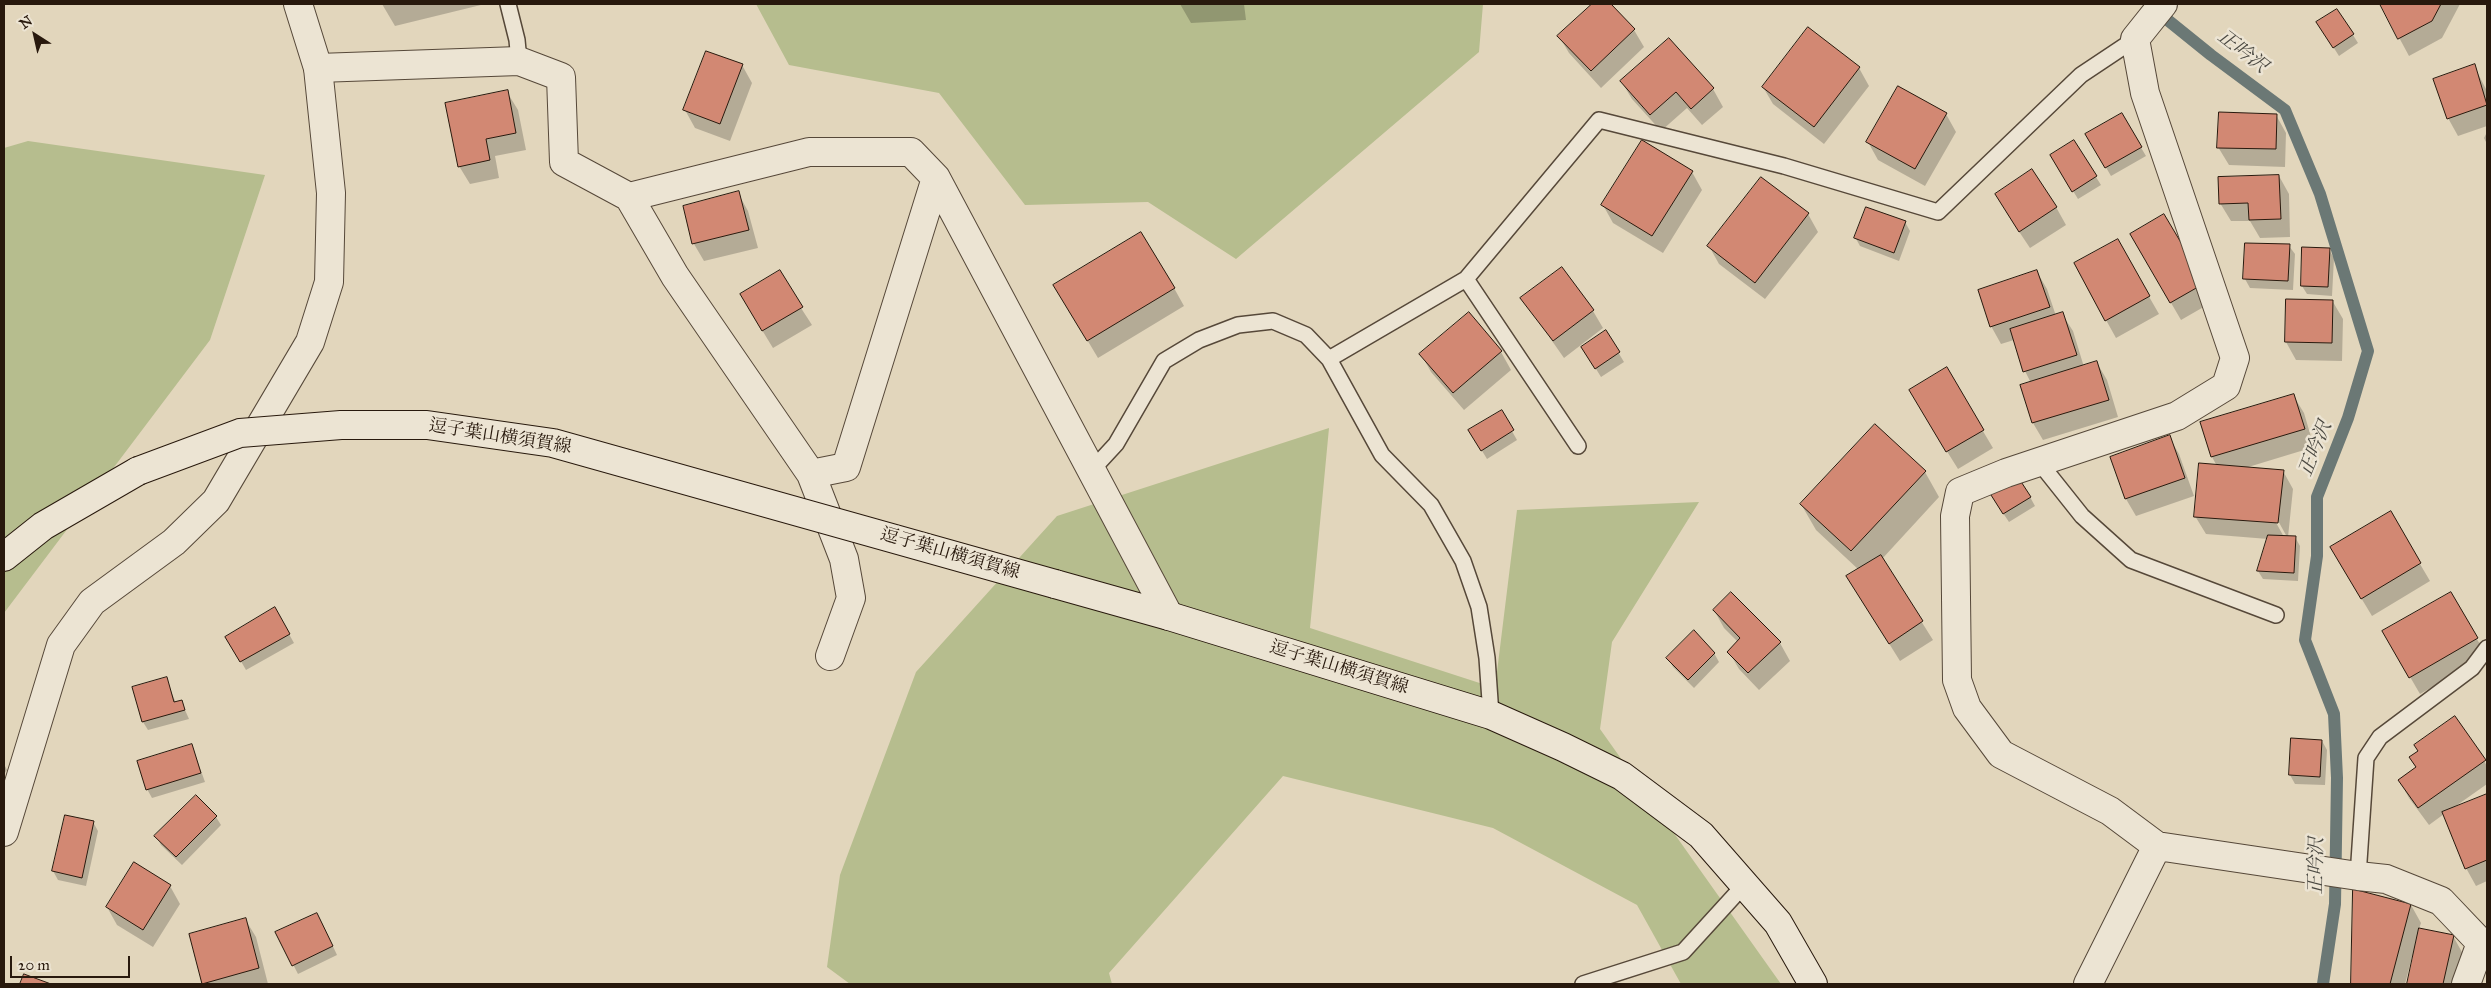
<!DOCTYPE html>
<html>
<head>
<meta charset="utf-8">
<style>
  body { margin:0 }
  #map { position:relative; width:2491px; height:988px; overflow:hidden; background:#e2d6bc; font-family:"IM FELL Great Primer",serif }
  canvas { display:block }
  .frame { position:absolute; inset:0; border:5px solid #28190d; pointer-events:none }
  .north { position:absolute; left:10px; top:10px; width:50px; height:50px; -webkit-text-stroke:4px #ece4d3; paint-order:stroke; rotate:325deg; font-size:14px; font-weight:700; line-height:20px; text-align:center; color:#28190d }
  .north::after { content:''; display:block; margin:auto; width:18px; height:22px; background:#28190d; clip-path:polygon(50% 0,100% 100%,50% 72%,0 100%) }
  .scale { position:absolute; left:10px; top:956px; width:120px; height:22px; box-sizing:border-box; border:2px solid #28190d; border-top:0; padding-left:6px; font-size:15px; line-height:18px; white-space:nowrap; color:#28190d; -webkit-text-stroke:4px #ece4d3; paint-order:stroke }
</style>
</head>
<body>
<div id="map">
<canvas width="2491" height="988"></canvas>
<div class="frame"></div>
<div class="north">N</div>
<div class="scale">20 m</div>
</div>
<script>
const g = document.querySelector('canvas').getContext('2d');
g.lineJoin = 'round';
function paint(path, color) { g.fillStyle = color; g.fill(path, 'evenodd'); }
function trace(path, color, width, dash) { g.strokeStyle = color; g.lineWidth = width; g.lineCap = dash ? 'butt' : 'round'; g.setLineDash(dash || []); g.stroke(path); }
function write(font, color, halo, rows, align = 'center') {
  g.font = font + ' "IM FELL Great Primer","Noto Serif JP",serif'; g.lineWidth = 5; g.setLineDash([]); g.textBaseline = 'middle'; g.strokeStyle = halo; g.fillStyle = color; for (const [text, x, y, turn = 0] of rows) {
    g.save(); g.translate(x, y); g.rotate((+turn || 0) * Math.PI / 180); g.textAlign = isNaN(turn) ? turn : align; if (halo) g.strokeText(text, 0, 0); g.fillText(text, 0, 0); g.restore();
  }
}
const green = new Path2D(`
  M756,4H1483L1479,52L1236,259L1148,202L1025,205L939,93L789,65Z
  M28,141L265,175L210,340L4,613V148Z
  M1329,428L1310,628L1495,688L1517,510L1699,502L1612,642L1600,729L1781,984H1681L1637,905L1493,828L1283,776L1109,973L1112,984H850L827,967L840,875L916,672L1057,516Z`);
const shadow = new Path2D(`
  M382,4H485L395,26Z
  M1180,4H1244L1246,20L1191,23Z
  M1594,4H1610L1634,30L1644,47L1601,88L1569,53L1559,36Z
  M2381,4H2460L2442,38L2409,56Z
  M1808,29L1859,68L1869,86L1824,144L1773,104L1763,87Z
  M2323,31L2353,35L2358,43L2339,56Z
  M1669,39L1713,89L1723,107L1702,125L1687,108L1661,131L1632,99L1621,81Z
  M742,65L752,83L730,141L695,128L685,110Z
  M2474,66L2487,91V126L2458,136L2448,118Z
  M507,92L518,110L526,150L495,156L499,178L470,184L459,166Z
  M1946,114L1956,132L1925,186L1878,160L1868,142Z
  M2121,114L2146,156L2111,176L2087,135Z
  M2276,115L2286,133L2285,167L2229,165L2218,147Z
  M2487,132V144L2484,138Z
  M2074,142L2101,185L2078,199L2051,155Z
  M1692,172L1702,190L1663,253L1613,223L1603,205Z
  M2279,176L2289,194L2290,237L2260,238L2250,221H2231L2220,203Z
  M738,193L748,211L758,248L704,261L694,244L684,207Z
  M2056,207L2066,225L2030,248L2006,212Z
  M1808,214L1818,232L1765,299L1719,264L1709,246Z
  M1905,222L1910,231L1899,261L1860,246L1855,237Z
  M2131,234L2214,301L2181,320Z
  M2117,241L2159,314L2116,338L2075,264Z
  M2246,244L2289,246L2295,254L2293,290L2250,288L2245,279Z
  M2329,250L2334,258L2332,296L2307,294L2302,286Z
  M2037,272L2047,289L2056,316L2062,314L2073,331L2084,367L2097,363L2107,380L2118,417L2043,440L2033,423L2022,386L2031,383L2025,371L2014,340L2001,344L1991,326Z
  M1174,288L1184,306L1098,358L1065,303Z
  M1522,298L1593,311L1603,328L1564,358Z
  M2287,301L2333,302L2343,319L2342,361L2296,360L2286,342Z
  M801,308L812,325L773,348L751,312Z
  M1469,314L1501,352L1511,370L1464,410L1431,372L1421,354Z
  M1606,332L1624,362L1601,377L1588,356Z
  M1946,369L1993,448L1958,469L1920,408Z
  M2293,395L2304,413L2314,447L2245,468L2283,471L2293,489L2288,537H2295L2300,546L2298,581L2263,579L2258,571L2268,539L2206,534L2195,516L2217,466L2212,457L2202,423ZM2276,517L2287,537H2284L2274,519Z
  M1501,412L1517,440L1487,459L1470,431Z
  M2169,437L2179,454L2194,496L2136,516L2126,499L2112,457Z
  M1925,472L1939,497L1882,559L1933,640L1900,661L1858,594L1859,570L1816,530L1801,504Z
  M2030,497L2035,506L2009,522L1997,504Z
  M2390,513L2430,581L2372,616L2331,548Z
  M1731,594L1780,643L1790,661L1759,690L1739,669L1729,652L1738,642L1724,628L1714,610Z
  M2450,594L2487,656L2420,694L2384,632Z
  M275,609L294,643L246,670L227,637Z
  M1714,653L1719,662L1694,688L1673,667L1668,658Z
  M166,679L176,703L181,701L189,719L148,730L143,722L134,688Z
  M2322,741L2327,750L2325,785L2295,784L2290,775Z
  M192,746L205,782L152,798L147,789Z
  M2410,758L2484,761L2487,766V784L2453,808L2487,795V881L2476,886L2466,868L2444,814L2429,825L2409,798L2399,780L2416,768Z
  M4,764L7,770L4,774Z
  M196,796L216,817L221,825L182,865L161,845L156,836Z
  M93,822L98,831L86,886L58,880L53,871Z
  M170,886L180,904L153,947L117,925L107,907Z
  M2354,891L2411,905L2421,923L2419,929L2453,936L2463,954L2457,984H2408L2414,958L2412,957L2405,984H2352Z
  M245,919L256,937L268,984H204Z
  M322,923L337,955L298,974L277,933Z`);
const stream = new Path2D(`
  M2154,9L2211,55L2285,110L2320,194L2368,351L2348,418L2317,497V556L2305,640L2334,714L2337,778L2335,904L2323,984`);
const building = new Path2D(`
  M1592,4H1611L1635,29L1591,71L1557,36Z
  M2380,4H2441L2432,21L2398,39Z
  M2337,9L2354,34L2333,48L2316,22Z
  M1808,27L1860,67L1814,127L1762,87Z
  M1669,38L1714,88L1691,109L1676,92L1650,115L1620,81Z
  M706,51L743,64L720,124L683,110Z
  M2475,64L2487,105L2447,119L2433,79Z
  M1898,86L1947,113L1915,169L1866,142Z
  M508,90L516,133L486,139L490,160L458,167L445,103Z
  M2219,112L2277,114L2276,149L2217,148Z
  M2122,113L2142,147L2105,168L2085,134Z
  M1642,140L1693,171L1652,236L1601,205Z
  M2074,140L2097,176L2072,192L2050,155Z
  M2032,169L2057,207L2019,232L1995,194Z
  M2279,175L2281,219L2249,220L2248,203L2219,204L2218,177Z
  M1761,177L1809,213L1755,283L1707,246Z
  M739,191L749,230L692,244L683,206Z
  M1866,207L1906,221L1894,253L1854,238Z
  M2164,214L2205,283L2170,303L2130,234Z
  M1141,232L1175,288L1087,341L1053,285Z
  M2118,239L2150,296L2105,321L2074,263Z
  M2245,243L2290,244L2288,281L2243,279Z
  M2302,247L2330,248L2328,287L2301,286Z
  M1562,267L1594,310L1553,341L1520,298Z
  M780,270L803,307L762,331L740,294Z
  M2037,270L2050,307L1990,327L1978,290Z
  M2286,299L2333,300L2332,343L2285,342Z
  M1469,312L1502,351L1453,393L1419,354Z
  M2063,312L2077,355L2023,372L2010,329Z
  M1606,330L1620,352L1595,369L1581,347Z
  M2097,361L2109,400L2032,423L2020,385Z
  M1947,367L1984,430L1946,452L1909,390Z
  M2294,394L2305,429L2211,457L2200,422Z
  M1502,410L1514,430L1481,451L1468,430Z
  M1875,424L1926,471L1851,551L1800,504Z
  M2170,435L2185,478L2125,499L2110,457Z
  M2199,463L2284,470L2278,523L2194,517Z
  M2018,477L2031,497L2003,514L1991,495Z
  M2391,511L2421,563L2361,599L2330,547Z
  M2268,535L2296,536L2294,573L2257,571Z
  M1881,555L1923,621L1889,644L1846,576Z
  M1731,592L1781,642L1748,673L1727,652L1740,638L1713,610Z
  M2451,592L2478,638L2409,678L2382,631Z
  M275,607L290,634L240,662L225,637Z
  M1694,630L1715,653L1688,680L1666,658Z
  M167,677L174,702L182,700L185,710L142,722L132,687Z
  M2455,716L2486,760L2418,808L2398,780L2416,767L2409,757L2418,751L2414,745Z
  M2291,738L2322,740L2320,777L2289,775Z
  M192,744L201,773L146,790L137,761Z
  M2487,794V860L2465,869L2442,812Z
  M196,795L217,816L176,857L154,836Z
  M65,815L94,821L82,878L52,871Z
  M134,862L171,885L143,930L106,907Z
  M2353,889L2411,904L2390,984H2351Z
  M317,913L333,946L292,966L275,932Z
  M246,918L259,968L202,984L189,934Z
  M2419,928L2454,935L2443,984H2407Z
  M24,974L51,984H20Z`);
const service = new Path2D(`
  M508,4L517,40L519,61
  M1466,279L1578,446
  M1329,359L1466,279L1599,120L1784,166L1938,212L2081,75L2135,39
  M2039,462L2082,516L2131,560L2276,615
  M1092,470L1116,444L1164,361L1199,340L1238,325L1273,321L1306,335L1329,359L1382,455L1431,505L1463,561L1479,607L1487,658L1491,715
  M2358,876L2366,758L2380,737L2472,668L2487,648
  M1583,984L1683,952L1745,884`);
const minor = new Path2D(`
  M2163,4L2135,39L2145,93L2235,358L2226,386L2177,416L2006,473L1960,492L1955,516L1957,680L1967,708L2001,754L2110,811L2157,846L2358,876L2386,879L2441,901L2481,943L2466,984
  M318,68L519,61L561,77L564,162L629,197L675,276L811,474L844,559L851,598L830,656
  M629,197L809,152H911L936,178L1169,616
  M811,474L846,467L936,178
  M2088,984L2157,846`);
const tertiary = new Path2D(`
  M4,832L61,645L92,602L174,542L216,501L310,342L329,282L331,193L318,68L298,4`);
const secondary = new Path2D(`
  M4,557L43,526L138,471
  M1055,584L1169,616L1491,715L1563,747L1622,776L1701,835L1778,923L1813,984`);
const secondaryBridge = new Path2D(`
  M138,471L240,433L341,425H427L553,443L1055,584`);
const streetNames = [
  ["逗子葉山横須賀線",500,437,9],
  ["逗子葉山横須賀線",950,554,16],
  ["逗子葉山横須賀線",1339,668,17]
];
const waterNames = [
  ["正吟沢",2242,52,38],
  ["正吟沢",2316,449,-68],
  ["正吟沢",2317,866,-89]
];
paint(green, '#b6bd8e');
paint(shadow, '#0003');
trace(stream, '#6b7875', 12);
paint(building, '#d28873');
trace(building, '#28190d', 1);
trace(service, '#564839', 18);
trace(minor, '#564839', 30);
trace(tertiary, '#564839', 30);
trace(secondary, '#28190d', 30);
trace(service, '#ece4d3', 15);
trace(minor, '#ece4d3', 28);
trace(tertiary, '#ece4d3', 28);
trace(secondary, '#ece4d3', 28);
trace(secondaryBridge, '#28190d', 30, []);
trace(secondaryBridge, '#ece4d3', 28);
write('18px', '#28190d', '#ece4d3', streetNames);
write('italic 19px', '#4a4841', '#ece4d3', waterNames);
</script>
</body>
</html>
